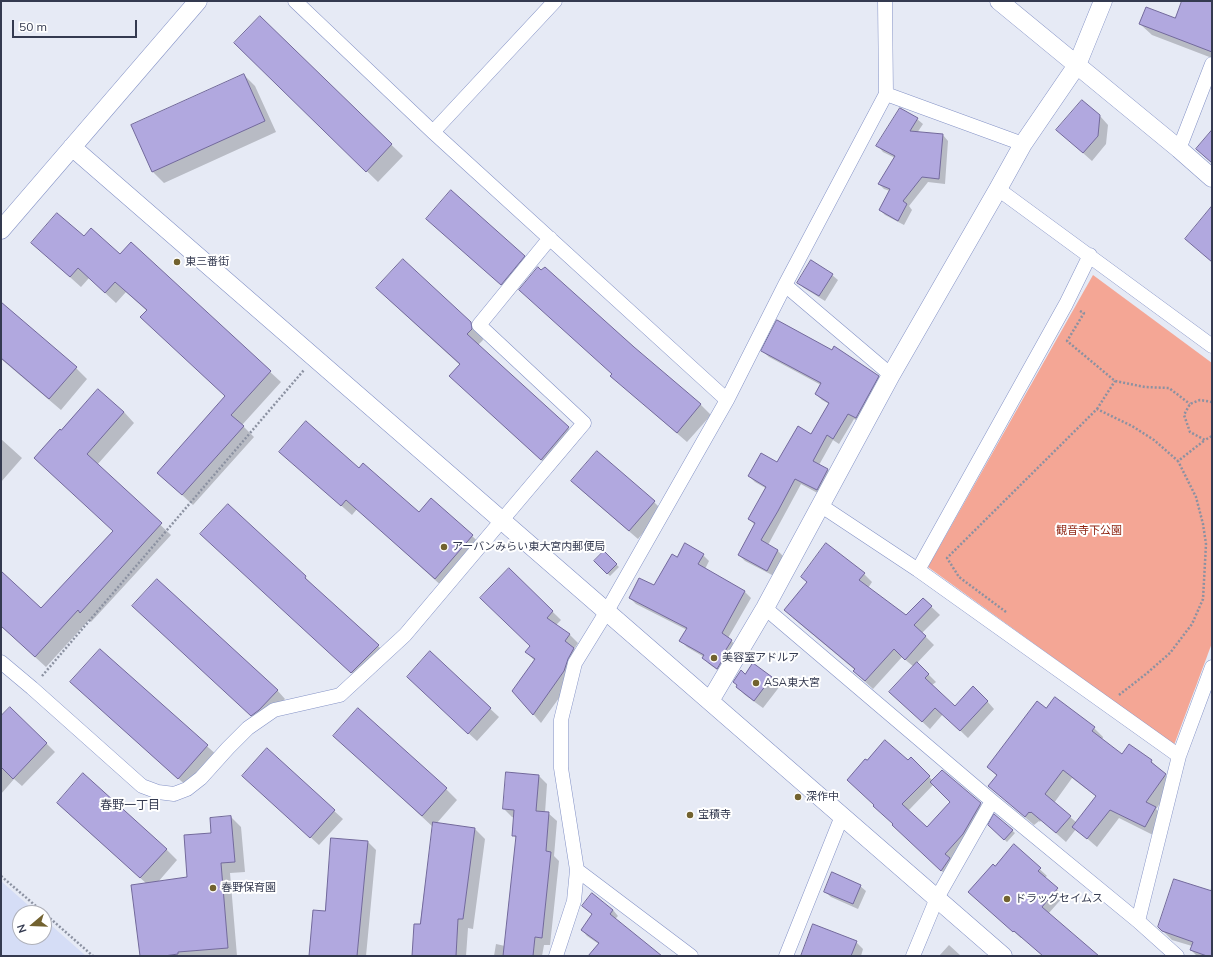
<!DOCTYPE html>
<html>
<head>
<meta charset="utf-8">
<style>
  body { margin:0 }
  #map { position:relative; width:1213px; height:957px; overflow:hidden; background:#e6eaf5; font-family:Mulish,sans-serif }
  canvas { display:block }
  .frame { position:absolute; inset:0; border:2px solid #343a50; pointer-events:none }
  .north { position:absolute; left:12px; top:905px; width:40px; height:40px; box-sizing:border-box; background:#fff; border:1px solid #aeb0b9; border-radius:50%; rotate:251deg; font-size:11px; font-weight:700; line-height:16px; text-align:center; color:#343a50 }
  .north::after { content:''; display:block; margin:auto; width:14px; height:18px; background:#72622f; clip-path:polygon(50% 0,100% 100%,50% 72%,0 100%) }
  .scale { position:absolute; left:12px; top:20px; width:125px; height:18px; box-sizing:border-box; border:2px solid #343a50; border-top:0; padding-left:5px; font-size:12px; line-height:14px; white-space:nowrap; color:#343a50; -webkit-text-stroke:3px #fff; paint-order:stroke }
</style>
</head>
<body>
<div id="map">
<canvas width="1213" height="957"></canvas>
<div class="frame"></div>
<div class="north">N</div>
<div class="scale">50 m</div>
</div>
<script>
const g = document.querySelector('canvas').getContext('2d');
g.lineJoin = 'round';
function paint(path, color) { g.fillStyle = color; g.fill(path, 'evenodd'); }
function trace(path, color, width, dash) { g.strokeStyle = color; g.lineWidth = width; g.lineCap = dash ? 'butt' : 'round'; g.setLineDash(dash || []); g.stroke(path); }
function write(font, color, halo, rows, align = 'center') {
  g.font = font + ' Mulish,"Noto Sans JP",sans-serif'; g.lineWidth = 4; g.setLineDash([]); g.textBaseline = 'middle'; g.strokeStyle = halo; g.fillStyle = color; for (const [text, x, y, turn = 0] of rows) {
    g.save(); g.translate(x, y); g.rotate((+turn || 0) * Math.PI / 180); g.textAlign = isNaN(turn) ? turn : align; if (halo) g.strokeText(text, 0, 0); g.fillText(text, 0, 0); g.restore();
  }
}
const built = new Path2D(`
  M1,881L37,913H20V937H44V919L86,956H1Z`);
const green = new Path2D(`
  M1093,275L1212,363V643L1174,745L928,567Z`);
const shadow = new Path2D(`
  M1183,1H1212V58L1152,35L1140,24L1176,20Z
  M260,18L403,156L378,182L247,55Z
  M244,75L255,86L276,132L164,183L153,172L132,125Z
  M1100,116L1108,125L1106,144L1092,161L1066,138Z
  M917,119L923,124L917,133L943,135L948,141L945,184L928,182L909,206L912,210L904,225L885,215L880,210L890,191L884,189L879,184L895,158L883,152L878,146Z
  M439,230L524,256L535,267L513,295Z
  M84,238L120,256L131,244L281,382L242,425L254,437L193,505L158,473L226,396L147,311L126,292L116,303L89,278L81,287L43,253Z
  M832,275L838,280L825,301L804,288L798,283Z
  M389,300L471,323L482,334L483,340L478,345L580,439L553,471L450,376L460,365Z
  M1,304L76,368L87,379L61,410L1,359Z
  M634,348L701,405L711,415L687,442L611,376Z
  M762,351L878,376L884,383L862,423L854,419L839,444L833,440L819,465L828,470L834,476L823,496L801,484L768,545L778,551L784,557L774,576L745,561L739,555L755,525L749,519L767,489L755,482L749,476L777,464L811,435L829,404L822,400L816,394L821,385L769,357Z
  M124,412L134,423L97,465L171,535L91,622L89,620L46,667L1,626V573L41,609L114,531L46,468Z
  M1,439L22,458L1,482Z
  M291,462L359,469L419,513L431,499L483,546L445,589L357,509L352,515Z
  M581,490L654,502L662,510L638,539Z
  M213,545L305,577L316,589L390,657L363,683Z
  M604,553L619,567L610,576L595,561Z
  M703,555L709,561L705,569L745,592L751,598L728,638L738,647L723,674L709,664L704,657L687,647L681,641L687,630L636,604L630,598L654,587L678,558Z
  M509,569L561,620L556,625L570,635L578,643L574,649L582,657L572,680L541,723L513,691L535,661L526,652L531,646Z
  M864,574L872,582L868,588L906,616L923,599L940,615L922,633L934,645L917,663L936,682L932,685L955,707L987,701L994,709L968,738L943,714L930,729L898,699L914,667L902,657L873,689L862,679L855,670L793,618Z
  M142,614L277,690L285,699L267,718L260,724Z
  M100,650L219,757L190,789L83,693Z
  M430,653L499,717L477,741L416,685Z
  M746,675L771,677L780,686L763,708L745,695L737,687Z
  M1047,710L1094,728L1103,737L1102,740L1122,755L1151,761L1174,784L1156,809L1164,817L1155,836L1119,818L1097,847L1076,829L1066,842L1041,820L1040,822L1039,821L1034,825L989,786L997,776L988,767ZM1072,778L1097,797L1077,823L1054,803Z
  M1,718L46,743L55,752L22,786L14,779L1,794Z
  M335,736L446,789L457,800L436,824L475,829L485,839L473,929L468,928L466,956H413L421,925L433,827Z
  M267,750L343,819L319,845L252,784Z
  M911,758L933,781L980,804L987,810L948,877L893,825L908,761ZM934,784L953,806L927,828L908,811Z
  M539,776L547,784L545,813H548L557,821L554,856L559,861L550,945H544L542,956H494L496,944L505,946L516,838L513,835L515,818L512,817L504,809Z
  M69,814L166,849L177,860L158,882L188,878L212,834L231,817L241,827L245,872L230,873L237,956H141L147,884Z
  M995,816L1015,833L1007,842L989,825Z
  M368,842L376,850L366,956H310Z
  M1014,845L1047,876L1044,878L1064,896L1048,914L1098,956H1043L1022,937L1021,938L976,899L995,867Z
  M1212,884V956H1197L1191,950L1192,946L1172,940L1159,927L1210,892Z
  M860,886L866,891L858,909L831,897L825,892Z
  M613,910L618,916L615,919L661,956H616L587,936L582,930Z
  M856,942L863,949L861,956H806Z
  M949,945L961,956H939Z`);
const building = new Path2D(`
  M1182,1H1212V52L1139,24L1146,7L1175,18Z
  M260,16L392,144L366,172L234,43Z
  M244,74L265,121L152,172L131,125Z
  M1082,100L1100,115L1098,136L1083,153L1056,130Z
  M900,108L918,118L910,131L943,134L939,179L922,177L903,201L907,204L898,221L879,210L890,189L878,184L895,156L876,146Z
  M1212,130V163L1196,149Z
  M451,190L525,256L501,285L426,219Z
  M1212,206V262L1185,239Z
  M57,213L84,236L91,228L120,254L131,242L271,371L231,415L244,426L182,495L157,473L225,396L140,317L147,310L115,282L105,293L78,268L70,277L31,243Z
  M403,259L471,322L472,329L467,334L569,427L541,460L449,376L460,364L376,288Z
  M811,260L833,274L819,296L797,283Z
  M538,267L541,270L545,267L634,347L701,404L677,433L610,376L612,374L519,290Z
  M1,302L77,367L49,399L1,358Z
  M777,320L832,350L834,346L879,376L856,418L848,414L833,439L827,435L813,461L828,469L817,490L795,479L778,511L761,540L778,550L767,571L738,555L755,523L748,519L766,487L748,476L761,453L777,462L798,426L811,434L829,403L815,394L821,383L761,351Z
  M98,389L124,412L87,454L162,523L80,613L78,610L35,657L1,626V571L41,608L113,531L34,458L60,429L61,430Z
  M306,421L359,468L363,463L419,512L431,498L473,535L435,579L346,500L341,506L279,452Z
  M597,451L655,501L629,531L571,481Z
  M228,504L306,576L305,578L379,645L351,673L200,534Z
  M685,543L704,554L698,564L745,591L722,633L732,640L722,656L724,657L717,669L702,658L704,655L679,641L687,628L629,598L639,578L654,585L672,554L677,557Z
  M826,543L865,573L859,580L906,615L923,598L932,606L914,625L926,636L905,660L894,649L865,681L853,671L855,669L784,610L807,582L801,577Z
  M604,551L617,564L607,574L594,561Z
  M509,568L553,611L547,618L570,634L565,641L574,648L568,659L564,671L533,715L512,691L535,659L525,652L530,646L480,598Z
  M157,579L278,690L259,710L251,716L132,606Z
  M100,649L208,745L178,779L70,682Z
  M430,651L491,708L468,734L407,677Z
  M917,662L929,674L925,678L955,706L973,686L988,701L960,731L935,708L922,722L889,692Z
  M753,663L772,677L754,701L736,687L737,685L733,682L741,670L745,674Z
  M1055,697L1095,727L1092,731L1122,754L1129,744L1152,760L1151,762L1166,774L1146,802L1156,807L1145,827L1110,810L1087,839L1072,827L1096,796L1063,770L1045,794L1071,816L1056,833L1031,812L1030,813L1029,812L1025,817L988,786L997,775L987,767L1037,701L1046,708Z
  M10,707L47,743L13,779L1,767V716Z
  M358,708L447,788L422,816L333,736Z
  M885,740L908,760L911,757L930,776L902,804L927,827L950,802L930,782L942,770L981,803L963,834L945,854L950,858L941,871L892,825L893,824L873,806L874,805L847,780L865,759L867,760Z
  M267,748L335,810L310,838L242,776Z
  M506,772L539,775L536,811L549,812L546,851L551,852L542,938L535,937L533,956H503L516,836H512L514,810L503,809Z
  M83,773L167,849L140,878L57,803Z
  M994,814L1013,830L1004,840L988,825Z
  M231,816L235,862L221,863L228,948L178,952V954L164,956H140L131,885L187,877L184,835L211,833L210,818Z
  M433,822L475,828L463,919H458L456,956H412L414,924H420Z
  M331,838L368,841L357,956H309L313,910L325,911Z
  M1014,844L1041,868L1038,871L1058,888L1042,907L1099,956H1043L1014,931L1013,932L968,892L993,864L995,866Z
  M832,872L861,885L853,904L824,892Z
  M1174,879L1212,891V956H1207L1190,950L1193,942L1162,931L1158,927Z
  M592,893L613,910L610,914L662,956H588L599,943L581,930L592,914L582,906Z
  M813,924L857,941L851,956H801Z`);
const path = new Path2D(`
  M1080,311L1084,313L1067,341L1115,381L1145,387L1169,388L1190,404
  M1212,402L1200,400L1190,404L1184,415L1190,432L1205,440L1212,436
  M1097,409L1115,381
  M1006,612L959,577L947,558L1097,409L1132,426L1154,440L1178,461L1205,440
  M42,676L304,370
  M1119,695L1146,674L1170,653L1192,624L1203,599L1206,544L1203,524L1196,497L1178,461
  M1,876L44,913
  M44,913L93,956`);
const minor = new Path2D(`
  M295,1L433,132L727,400
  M886,94L1023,144
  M433,132L555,1
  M1179,149L1212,64
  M998,189L1212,346
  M785,285L891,375
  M820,505L918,570L1179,756
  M918,570L1066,304L1090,255
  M765,608L992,801L1138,921L1177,956
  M1,662L32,688L142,786L158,792L174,794L187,789L201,778L228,748L248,728L274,710L340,695L405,635L584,423L479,325L550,238
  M577,870L691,956
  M1138,921L1179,756L1212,667
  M556,956L574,901L577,870L561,768V720L575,663L607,611L727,400L785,285L886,94L885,1
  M786,956L842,816
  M913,956L937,898L992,801`);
const tertiary = new Path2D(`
  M999,1L1179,149L1212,178
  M72,147L1003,956
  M1,230L198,1
  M710,701L765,608L891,375L998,189L1023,144L1077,65L1103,1`);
const markers = [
  [177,262,4,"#72622f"],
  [444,547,4,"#72622f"],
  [714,658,4,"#72622f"],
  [756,683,4,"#72622f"],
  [798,797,4,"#72622f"],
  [690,815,4,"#72622f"],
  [213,888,4,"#72622f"],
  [1007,899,4,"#72622f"]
];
const poiNames = [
  ["東三番街",185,262],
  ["アーバンみらい東大宮内郵便局",452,547],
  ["美容室アドルア",722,658],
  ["ASA東大宮",764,683],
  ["深作中",806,797],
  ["宝積寺",698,815],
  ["春野保育園",221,888],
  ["ドラッグセイムス",1015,899]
];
const parkNames = [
  ["観音寺下公園",1089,531]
];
const neighbourhoodNames = [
  ["春野一丁目",130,805]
];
paint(built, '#d5ddf6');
paint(green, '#f4a695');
paint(shadow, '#0003');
paint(building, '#b1a8df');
trace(building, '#72699b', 1);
trace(minor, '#8492c6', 15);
trace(tertiary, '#8492c6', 19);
trace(path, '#8b91a1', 2.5, [2, 2]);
trace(minor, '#fff', 14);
trace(tertiary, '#fff', 18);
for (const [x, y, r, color] of markers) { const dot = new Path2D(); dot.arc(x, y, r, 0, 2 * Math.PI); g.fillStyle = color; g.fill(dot); trace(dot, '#fff', 1.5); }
write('11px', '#343a50', '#fff', poiNames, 'left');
write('11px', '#8f2715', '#fff', parkNames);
write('12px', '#343a50', '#fff', neighbourhoodNames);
</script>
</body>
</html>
